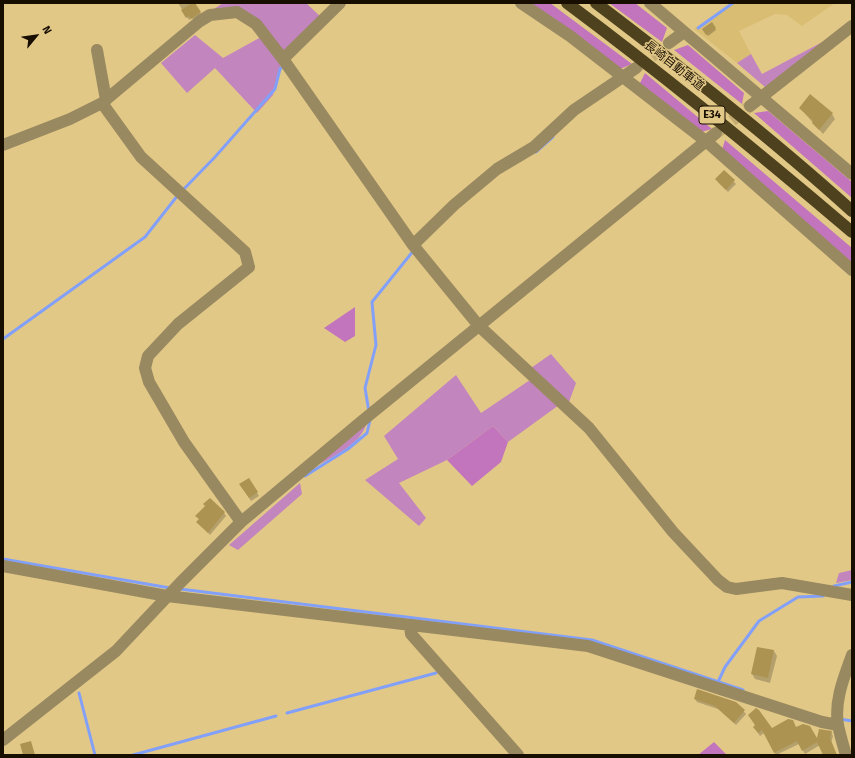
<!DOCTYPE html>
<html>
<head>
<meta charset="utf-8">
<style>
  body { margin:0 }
  #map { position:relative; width:855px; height:758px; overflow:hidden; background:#e2c887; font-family:"Fira Sans",sans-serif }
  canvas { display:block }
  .frame { position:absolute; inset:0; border:4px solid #180e00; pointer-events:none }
  .north { position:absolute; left:16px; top:16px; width:40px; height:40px; -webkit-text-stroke:3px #e2c887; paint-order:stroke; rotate:61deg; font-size:11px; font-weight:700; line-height:16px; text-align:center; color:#180e00 }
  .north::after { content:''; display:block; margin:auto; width:14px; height:18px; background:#180e00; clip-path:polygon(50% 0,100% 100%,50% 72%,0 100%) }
</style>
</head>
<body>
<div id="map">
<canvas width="855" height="758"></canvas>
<div class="frame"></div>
<div class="north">N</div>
</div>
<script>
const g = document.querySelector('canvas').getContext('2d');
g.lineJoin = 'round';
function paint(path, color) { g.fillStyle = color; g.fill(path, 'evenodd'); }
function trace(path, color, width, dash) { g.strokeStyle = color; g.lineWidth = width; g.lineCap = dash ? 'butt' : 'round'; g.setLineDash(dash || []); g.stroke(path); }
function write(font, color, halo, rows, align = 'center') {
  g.font = font + ' "Fira Sans","Noto Sans JP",sans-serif'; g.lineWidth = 3; g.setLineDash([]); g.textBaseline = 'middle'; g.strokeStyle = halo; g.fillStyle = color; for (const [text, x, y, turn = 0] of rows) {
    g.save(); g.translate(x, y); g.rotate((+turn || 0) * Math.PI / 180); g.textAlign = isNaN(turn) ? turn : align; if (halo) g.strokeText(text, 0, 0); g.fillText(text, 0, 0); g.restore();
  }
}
const built = new Path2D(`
  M731,3H835L802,26L787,15L775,14L739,31L751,54L737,63L694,29Z`);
const green = new Path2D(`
  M223,3H306L322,18L284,54L254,16L214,9Z
  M195,35L223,58L261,37L281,64L273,95L257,113L215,68L187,93L161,63Z
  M828,39L765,87L737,63L751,54L762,74Z
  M551,354L576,383L569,402L531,368Z
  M456,375L481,413L530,380L559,405L508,442L493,426L447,460L399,483L426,518L419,526L365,480L398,459L384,436Z
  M367,422C361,446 330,458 310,469Z
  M300,483L302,494L238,550L229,545Z
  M852,570V580L836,583L839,573Z`);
const forest = new Path2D(`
  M530,3H550L632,64L620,69Z
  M609,3H635L667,28L662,42Z
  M688,45L744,93L742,104L674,50Z
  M645,73L712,129L701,132L639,85Z
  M768,111L852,182V198L754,113Z
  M725,140L852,248V263L722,150Z
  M355,307V336L345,342L324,328Z
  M493,426L508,442L501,462L472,486L447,460Z
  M714,742L727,755H698Z`);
const shadow = new Path2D(`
  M178,3H193L202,15L194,21L192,18L189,20Z
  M711,23L716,30L708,36L703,30Z
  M811,96L832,114L835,119L823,134L800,108Z
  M724,171L736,184L728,192L718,182Z
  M249,479L259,496L251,501L241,485Z
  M224,513L226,516L210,535L198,522L200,520L197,516Z
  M774,651L777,656L770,683L755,679L752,674Z
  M695,699L736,703L746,714L736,725L718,709L697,702Z
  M796,728L817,740L831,732L833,736L831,743L837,755H824L820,745L805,754L799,744L776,755L764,733L760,736L756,730Z`);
const stream = new Path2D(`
  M698,28L733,3
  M536,152L553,137
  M182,191L215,157L275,89L280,69L285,65
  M3,339L145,237L178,195
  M369,412L365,388L376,345L372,302L414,250
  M305,476L348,449L367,433L370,420
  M3,559L170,588
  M834,586L852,582
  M180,589L592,640L743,690
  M718,682L725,667L759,621L798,597L823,596
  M79,693L95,755
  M287,713L436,673
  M840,719L852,721
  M133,755L276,716`);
const building = new Path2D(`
  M192,3H195L201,12L191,19L189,16L186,18L181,10Z
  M712,22L716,28L706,35L702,29Z
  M810,94L833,113L819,130L812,123L813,121L799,108Z
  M724,170L735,180L726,190L715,179Z
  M249,478L258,492L249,498L239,484Z
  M210,498L225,512L208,533L196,522L199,519L195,516L205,506L203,504Z
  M757,647L774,650L768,678L751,674Z
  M697,689L736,702L745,710L734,723L715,706L694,699Z
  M756,708L759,710L772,728L788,719L793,720L796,727L803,724L810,726L817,738L819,729L832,731L830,738L837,755H823L817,742L802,751L797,741L774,753L762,730L758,733L753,727L755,725L748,715Z
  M31,741L35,755H23L20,744Z`);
const minorTunnel = new Path2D(`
  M637,67L667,45
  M718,132L750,106`);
const minor = new Path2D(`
  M521,3L570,36L707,142L852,270
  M650,3L852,174
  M669,43L684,32
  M97,50L106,100
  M283,59L340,3
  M102,103L141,157L245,252L249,267L178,324L148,356L145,368L149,382L184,442L241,522
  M750,106L852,26
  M3,145L70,119L102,103L200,21L210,15L237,12L256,24L283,59L413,245L479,326L589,428L673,532L718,580L727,587L736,589L782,583L852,595
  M413,245L454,205L497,169L534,147L574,110L636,68
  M3,566L167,596L588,646L822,722L838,725
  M410,626L411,634L518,755
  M3,740L116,651L180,583L241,522L362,421L716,133
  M846,755C843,745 840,735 838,725C834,701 844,677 852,655`);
const highway = new Path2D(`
  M567,3C665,76 759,153 852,232
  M596,3C684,70 770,137 852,211`);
const shields = [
  [712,115,26]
];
const shieldNames = [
  ["E34",712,115]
];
const streetNames = [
  ["長崎自動車道",674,66,38]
];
paint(built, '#d9bd73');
paint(green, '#c285be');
paint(forest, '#c275bd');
paint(shadow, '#0003');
trace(stream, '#83a0f9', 3);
paint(building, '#ac9352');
trace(minorTunnel, '#c4ac73', 12, [12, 6]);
trace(minor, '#998960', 12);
trace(highway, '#4e411e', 12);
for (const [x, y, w] of shields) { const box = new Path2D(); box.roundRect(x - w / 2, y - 9, w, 18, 3); g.fillStyle = '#e2c887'; g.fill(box); trace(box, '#180e00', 1); }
write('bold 11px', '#180e00', null, shieldNames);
write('12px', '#180e00', '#e2c887', streetNames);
</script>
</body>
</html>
